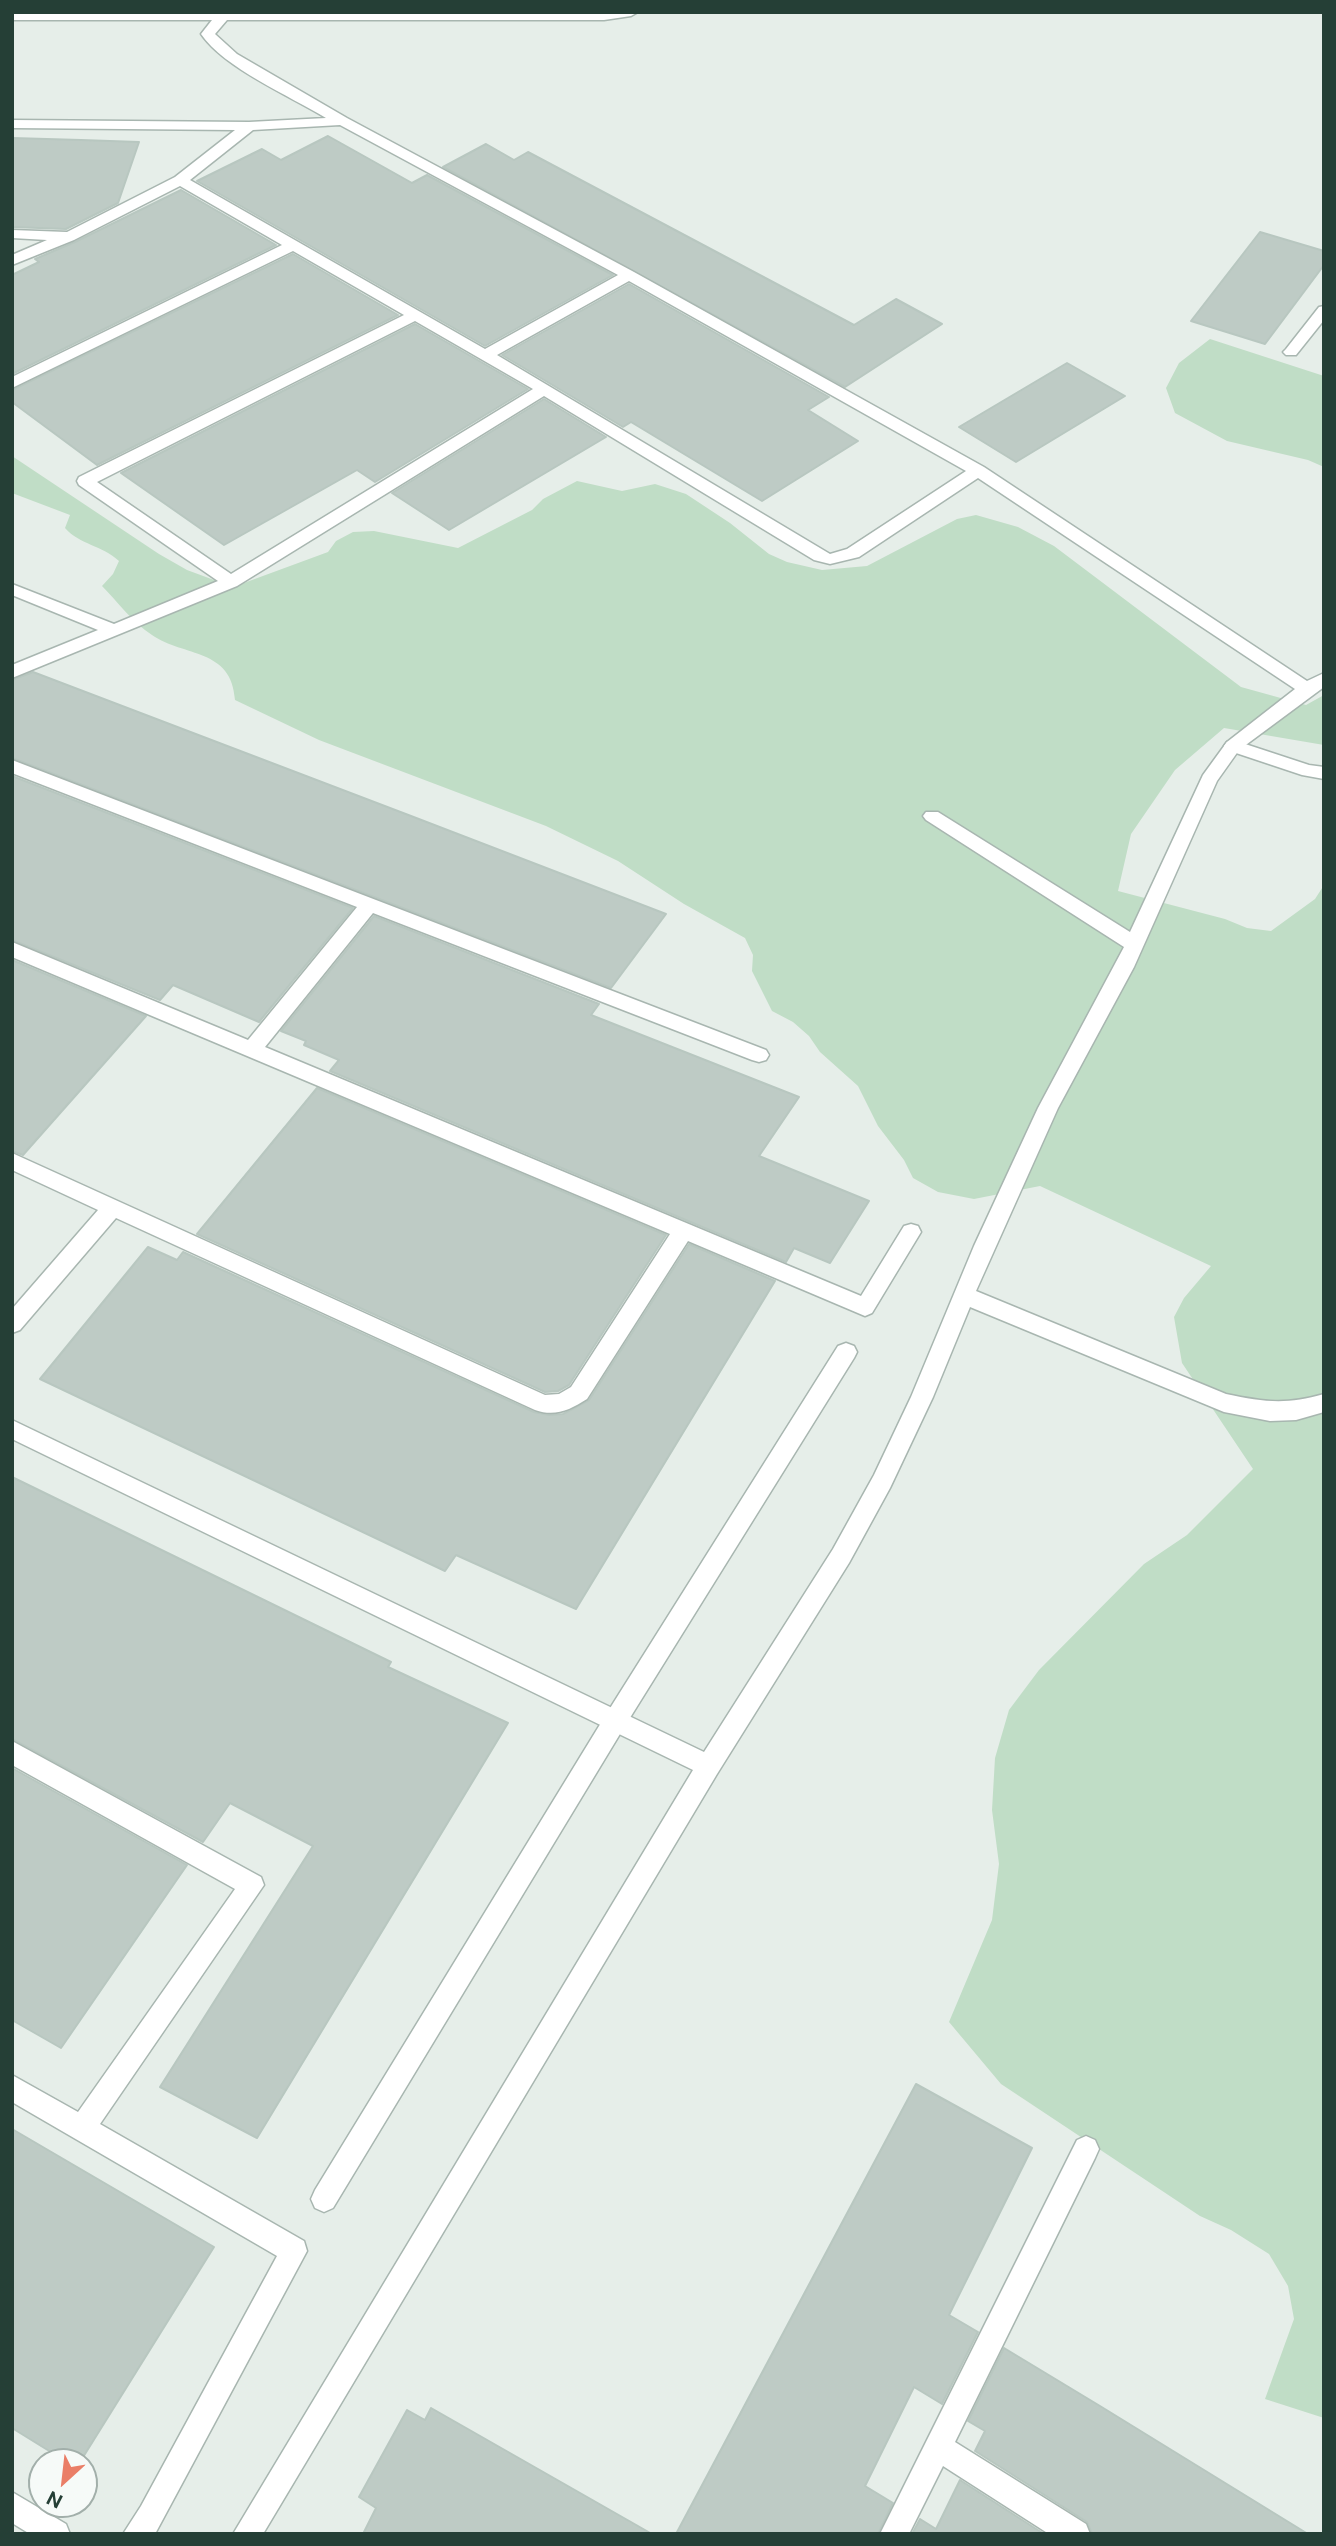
<!DOCTYPE html>
<html>
<head>
<meta charset="utf-8">
<style>
  body { margin:0 }
  #map { position:relative; width:1336px; height:2546px; overflow:hidden; background:#e6eee9; font-family:"Public Sans",sans-serif }
  canvas { display:block }
  .frame { position:absolute; inset:0; border:14px solid #253f36; pointer-events:none }
  .north { position:absolute; left:28px; top:2448px; width:70px; height:70px; box-sizing:border-box; background:#f6faf8; border:2px solid #a2afaa; border-radius:50%; rotate:207deg; font-size:19px; font-weight:700; line-height:28px; text-align:center; color:#253f36 }
  .north::after { content:''; display:block; margin:auto; width:24px; height:32px; background:#ea7e67; clip-path:polygon(50% 0,100% 100%,50% 72%,0 100%) }
</style>
</head>
<body>
<div id="map">
<canvas width="1336" height="2546"></canvas>
<div class="frame"></div>
<div class="north">N</div>
</div>
<script>
const g = document.querySelector('canvas').getContext('2d');
g.lineJoin = 'round';
function paint(path, color) { g.fillStyle = color; g.fill(path, 'evenodd'); }
function trace(path, color, width, dash) { g.strokeStyle = color; g.lineWidth = width; g.lineCap = dash ? 'butt' : 'round'; g.setLineDash(dash || []); g.stroke(path); }
const green = new Path2D(`
  M1210,339L1324,376V467L1308,460L1227,441L1175,413L1166,388L1179,363Z
  M12,456L159,554L187,570L233,587L328,552L336,541L353,532L374,531L458,548L532,510L543,499L577,481L622,491L655,484L686,494L730,523L769,554L787,562L822,570L867,566L957,519L976,515L1018,527L1054,546L1241,687L1306,705L1324,695V745L1224,728L1175,770L1131,834L1118,891L1225,919L1247,928L1271,931L1315,899L1324,885V2418L1265,2399L1294,2319L1288,2286L1269,2254L1231,2230L1200,2216L1001,2084L949,2022L992,1920L999,1864L992,1810L995,1758L1009,1710L1039,1670L1144,1564L1187,1535L1253,1469L1182,1363L1174,1317L1184,1298L1211,1266L1040,1186L974,1199L938,1192L913,1178L904,1160L878,1126L858,1086L820,1052L809,1036L793,1022L772,1011L752,971L753,955L745,938L684,904L618,861L546,826L319,740L235,700C232,648 184,657 152,635C133,623 117,601 102,586L113,574L119,561C102,545 80,545 65,528L70,515L12,493Z`);
const building = new Path2D(`
  M328,136L412,183L427,175L613,275L485,346L197,181L262,149L281,160Z
  M12,138L81,140L139,142L118,203L66,229L12,227Z
  M486,144L514,160L528,152L854,325L896,299L942,324L845,387L443,167Z
  M181,190L276,245L12,374V275L39,262L35,259L75,242Z
  M1260,232L1324,251V265L1265,344L1191,321Z
  M293,254L398,315L97,465L12,402V390Z
  M629,284L829,397L808,410L858,441L762,501L631,422L623,427L502,355Z
  M415,324L528,389L375,482L357,470L224,545L121,473Z
  M1067,363L1125,396L1016,462L959,427Z
  M544,399L606,437L449,530L392,493Z
  M33,672L411,816L666,914L611,988L12,758V680Z
  M12,776L353,908L259,1022L173,985L160,1000L12,940Z
  M374,916L599,1004L591,1015L799,1097L759,1156L869,1201L830,1263L794,1248L786,1262L330,1071L339,1060L304,1045L306,1041L281,1031Z
  M12,960L146,1016L23,1155L12,1151Z
  M317,1088L666,1235L569,1385L558,1391L545,1392L197,1234Z
  M689,1244L775,1281L576,1609L456,1555L445,1571L40,1379L148,1247L177,1260L183,1252L534,1412L549,1415L563,1414L589,1400Z
  M12,1477L391,1662L388,1667L508,1723L257,2138L160,2087L313,1846L230,1803L203,1842L12,1739Z
  M12,1768L187,1865L61,2048L12,2020Z
  M916,2084L1032,2148L949,2315L978,2332L942,2404L914,2387L865,2486L893,2503L878,2534H676Z
  M12,2129L214,2247L80,2462H67L12,2428Z
  M1004,2348L1100,2406L1308,2534H1092L1087,2522L975,2451L985,2431L968,2421Z
  M431,2408L652,2534H363L376,2508L359,2497L407,2410L425,2420Z
  M960,2480L1044,2534H912L920,2519L936,2529Z`);
const service = new Path2D(`
  M1233,740L1309,765L1324,767V779L1302,775L1227,750L1224,746L1227,742Z
  M846,1343L854,1346L857,1352L854,1358L623,1729L333,2208L324,2212L315,2208L311,2199L315,2190L607,1713L838,1346Z`);
const minor = new Path2D(`
  M12,12H638L631,16L604,20H227L215,34L237,54L347,118L634,272L984,467L1307,681L1324,673V687L1239,750L1217,781L1134,967L1058,1108L976,1291L1226,1394C1264,1402 1286,1405 1324,1394V1412L1296,1420L1270,1421L1224,1412L970,1307L933,1397L890,1488L849,1563L717,1774L263,2534H233L693,1770L12,1439V1420L704,1752L833,1549L874,1475L911,1397L974,1246L1038,1108L1124,947L926,820L923,816L926,812H938L1130,932L1203,775L1227,742L1295,689L978,478L859,557L830,564L814,560L544,396L237,586L12,678V665L98,630L12,595V584L114,624L218,581L79,485L77,481L79,477L404,315L293,251L12,388V377L282,245L180,186L74,240L12,265V255L47,240L12,238V230L67,232L175,177L235,130L12,128V120L249,122L326,118C290,96 224,68 201,34L212,20H12ZM340,125L618,275L485,349L190,180L253,130ZM629,281L966,471L847,549L830,554L497,355ZM415,321L533,389L231,574L97,482Z
  M1324,306V320L1296,355H1286L1283,352L1286,349L1319,307Z
  M12,760L766,1050L769,1055L766,1060L759,1062L752,1060L373,913L265,1047L861,1296L904,1226L911,1224L918,1226L921,1232L872,1313L865,1316L688,1241L587,1399C570,1410 555,1417 535,1410L116,1218L20,1330L12,1333V1309L98,1210L12,1170V1153L545,1395L559,1394L571,1387L670,1234L12,957V942L248,1040L357,907L12,773Z
  M12,1741L261,1877L264,1885L100,2124L304,2241L307,2251L155,2534H123L141,2506L277,2256L12,2102V2075L78,2112L235,1889L12,1765Z
  M1086,2136L1095,2140L1099,2149L1095,2158L955,2442L1086,2524L1090,2534H1049L943,2466L909,2534H880L1077,2140Z
  M12,2492L66,2524L70,2534H30L12,2523Z`);
paint(green, '#c0ddc6');
paint(building, '#becbc5');
trace(building, '#b8c7c0', 2);
trace(service, '#a8b6b0', 3);
trace(minor, '#a8b6b0', 3);
paint(service, '#fff');
paint(minor, '#fff');
</script>
</body>
</html>
